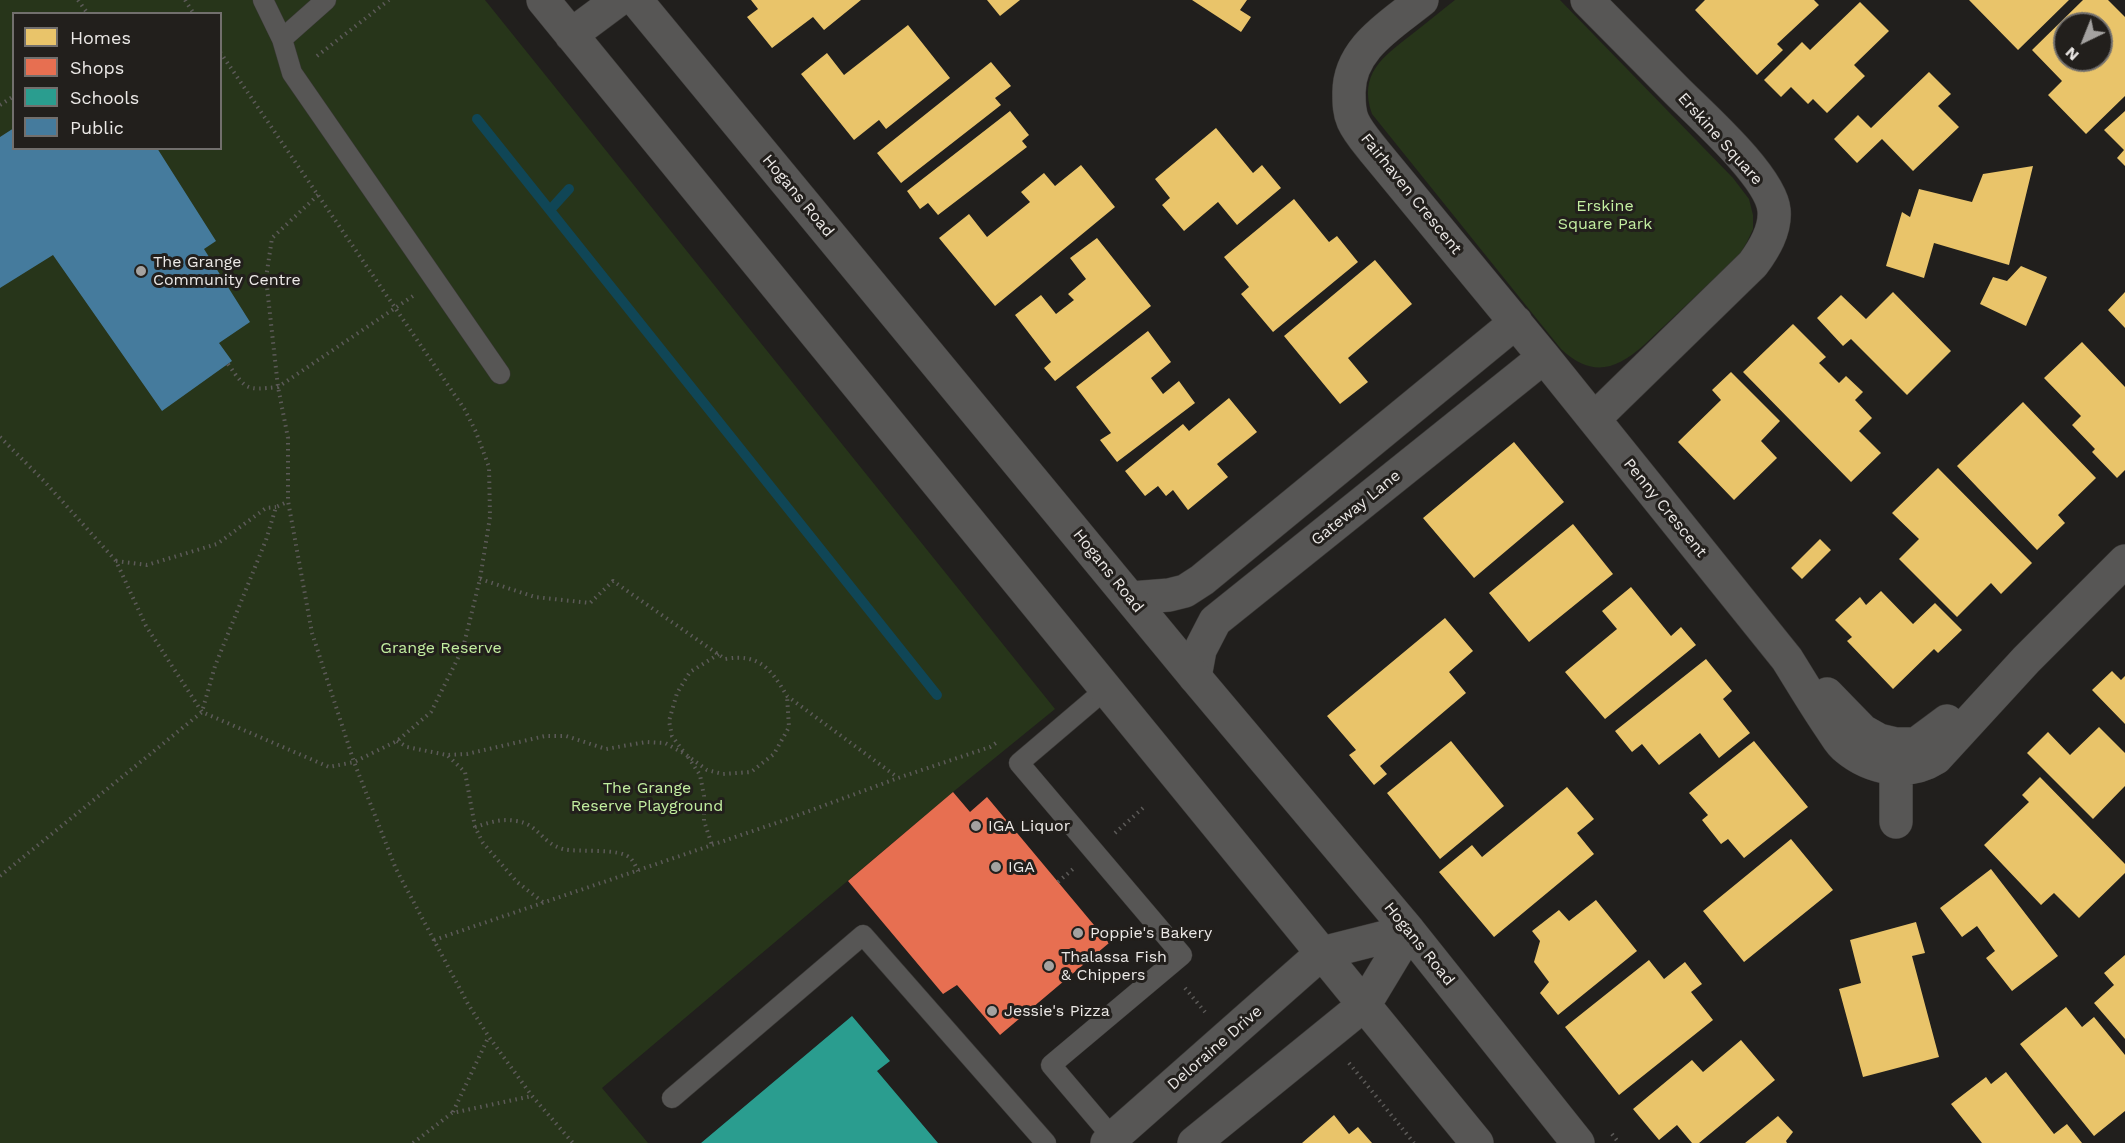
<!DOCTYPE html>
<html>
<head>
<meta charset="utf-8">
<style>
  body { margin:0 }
  #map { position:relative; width:2125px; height:1143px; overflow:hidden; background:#211f1d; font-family:"Work Sans",sans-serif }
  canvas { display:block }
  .legend { position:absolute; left:12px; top:12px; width:210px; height:138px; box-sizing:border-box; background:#221f1c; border:2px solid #726f6d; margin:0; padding:8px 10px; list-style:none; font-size:18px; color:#ebe8e6 }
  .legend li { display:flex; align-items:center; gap:12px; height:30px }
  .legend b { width:30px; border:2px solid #726f6d }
  .north { position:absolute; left:2053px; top:12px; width:60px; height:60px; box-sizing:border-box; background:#221f1c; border:2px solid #726f6d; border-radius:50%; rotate:223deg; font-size:16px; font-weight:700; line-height:24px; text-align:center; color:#ebe8e6 }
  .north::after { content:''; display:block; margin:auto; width:21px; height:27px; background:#a4a2a0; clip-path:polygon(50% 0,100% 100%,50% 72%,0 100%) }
</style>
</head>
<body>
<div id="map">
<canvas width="2125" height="1143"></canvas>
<ul class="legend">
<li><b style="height:16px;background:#e9c46a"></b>Homes</li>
<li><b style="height:16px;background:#e76f51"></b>Shops</li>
<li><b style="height:16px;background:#2a9d8f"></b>Schools</li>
<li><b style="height:16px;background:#457b9d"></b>Public</li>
</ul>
<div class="north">N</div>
</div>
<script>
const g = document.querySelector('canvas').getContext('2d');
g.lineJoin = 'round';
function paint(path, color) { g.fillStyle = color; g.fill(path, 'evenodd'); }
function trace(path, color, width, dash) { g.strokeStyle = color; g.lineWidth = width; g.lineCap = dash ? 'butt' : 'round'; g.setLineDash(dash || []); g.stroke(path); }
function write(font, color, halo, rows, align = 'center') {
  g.font = font + ' "Work Sans",sans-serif'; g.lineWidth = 6; g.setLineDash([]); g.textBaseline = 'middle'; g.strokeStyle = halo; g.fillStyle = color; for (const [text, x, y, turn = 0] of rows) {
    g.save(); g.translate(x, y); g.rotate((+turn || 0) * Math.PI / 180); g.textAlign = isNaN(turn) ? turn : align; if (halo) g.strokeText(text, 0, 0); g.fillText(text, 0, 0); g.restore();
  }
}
const green = new Path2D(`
  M0,0H485L1055,709L953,792L602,1088L648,1143H0ZM14,14H220V148H14Z
  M1455,0H1560L1733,178L1749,199L1753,215V229L1747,242L1740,254L1644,345C1615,371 1591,377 1561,349L1372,114C1358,74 1383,57 1411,35C1426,23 1440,12 1455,0Z`);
const homes = new Path2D(`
  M751,0H861L824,30L813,17L772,48L747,17L758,9Z
  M987,0H1020L1000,16Z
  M1192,0H1247L1240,10L1251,17L1241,32Z
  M1705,0H1814L1819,5L1777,44L1783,50L1757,75L1695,10Z
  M1969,0H2069L2018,50Z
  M2083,0H2108L2125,17V96L2086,134L2048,95L2062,81L2032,50ZM2065,24H2101V60H2065Z
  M1860,2L1889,31L1854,65L1865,76L1827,113L1813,99L1808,104L1791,87L1781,97L1764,80L1802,42L1810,50Z
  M908,25L950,78L886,129L879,120L854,140L801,74L827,53L844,75Z
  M991,62L1011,86L995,98L1001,105L901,183L877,153Z
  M1929,72L1951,94L1938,106L1959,127L1913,171L1882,139L1857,163L1834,139L1858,115L1871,128Z
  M1010,111L1029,135L1022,141L1027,147L938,215L928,203L920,209L907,191Z
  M2125,111V166L2117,158L2124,150L2104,130Z
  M1216,128L1253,173L1262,165L1281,188L1237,225L1218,202L1184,231L1162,205L1170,198L1155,179Z
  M1081,165L1115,207L995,306L939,238L969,214L987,237L1030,202L1021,192L1044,173L1055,186Z
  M2033,166L2009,265L1934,243L1924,278L1886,266L1902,212L1910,217L1919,189L1972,202L1983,174Z
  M1294,199L1329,242L1337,236L1358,262L1273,332L1241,294L1249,287L1224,257Z
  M1097,238L1151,306L1055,381L1044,368L1051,362L1015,315L1041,295L1056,314L1074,300L1068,294L1086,279L1070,258Z
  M1375,260L1412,304L1348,358L1368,382L1340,404L1284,336Z
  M2021,266L2047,277L2026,326L1980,304L1993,277L2007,281Z
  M1893,292L1951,351L1907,395L1851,339L1843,346L1817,318L1841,295L1866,319Z
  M2125,292V328L2108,310Z
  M1793,324L1826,357L1819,363L1839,383L1846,376L1863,392L1855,400L1872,418L1859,431L1881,453L1851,482L1743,372Z
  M1148,331L1171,362L1151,378L1163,394L1179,381L1195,403L1117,462L1100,440L1111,433L1076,387Z
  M2082,342L2125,387V470L2117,478L2092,452L2095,449L2072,425L2081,416L2044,378Z
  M1731,372L1780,421L1761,441L1777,458L1734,500L1678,442L1721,400L1712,390Z
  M1229,398L1257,432L1217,464L1228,477L1188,510L1173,490L1166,496L1158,486L1145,496L1125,471L1183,424L1189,431Z
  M2023,402L2096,478L2058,515L2065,523L2037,550L1957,466Z
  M1514,442L1564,502L1474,578L1423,518Z
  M1938,468L2032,563L2001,594L1991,583L1957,617L1899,559L1919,539L1892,513Z
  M1573,524L1613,574L1529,642L1489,593Z
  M1820,539L1831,550L1802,579L1791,568Z
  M1631,587L1671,636L1681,627L1696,645L1605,719L1565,672L1617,629L1602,611Z
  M1881,591L1913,624L1935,603L1962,630L1938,653L1934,649L1893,689L1847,641L1852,637L1835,620L1860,597L1866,605Z
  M1445,618L1473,651L1449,672L1466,693L1380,766L1387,774L1374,785L1349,755L1356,750L1327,716Z
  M1706,659L1732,691L1723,699L1750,733L1719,758L1700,733L1659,765L1642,744L1632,752L1615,731Z
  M2112,671L2121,680L2125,676V724L2092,690Z
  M2099,727L2125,753V786L2093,819L2027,753L2048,732L2070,755Z
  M1451,741L1504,806L1440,859L1387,793Z
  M1754,741L1808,807L1744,858L1728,839L1721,844L1702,820L1708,815L1689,793Z
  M2040,777L2125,864V873L2079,918L2054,893L2041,905L1984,845L2029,802L2022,795Z
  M1567,787L1594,819L1577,833L1594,854L1494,937L1439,872L1472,845L1482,857Z
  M1791,839L1833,890L1744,962L1703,911Z
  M1991,869L2058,956L2012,991L1986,958L1995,951L1977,926L1962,937L1940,908Z
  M1596,900L1637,951L1558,1015L1540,993L1549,982L1534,962L1540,941L1532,931L1559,910L1569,921Z
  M1916,922L1925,953L1912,956L1939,1057L1863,1077L1839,989L1861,983L1850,940Z
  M2125,955V1039L2094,1003L2114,985L2104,973Z
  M1649,960L1664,979L1685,962L1702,984L1691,992L1713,1020L1619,1095L1565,1027Z
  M2066,1007L2082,1027L2094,1017L2125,1055V1111L2094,1136L2020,1044Z
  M1741,1040L1775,1080L1699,1143H1692L1677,1125L1659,1140L1633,1109L1692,1060L1703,1072Z
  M2006,1072L2054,1134L2067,1124L2082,1143H1982L1951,1104L1986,1077L1991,1084Z
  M1334,1115L1349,1134L1358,1127L1372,1143H1302Z
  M1778,1116L1793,1132L1786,1141L1787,1143H1745Z`);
const shops = new Path2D(`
  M953,792L970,812L987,797L1109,943L1000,1035L957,985L943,994L848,881Z`);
const schools = new Path2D(`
  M852,1016L890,1061L877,1071L938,1143H701Z`);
const public = new Path2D(`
  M14,128V148H157L216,241L204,249L250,322L219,343L232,361L162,411L53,255L0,288V137Z`);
const stream = new Path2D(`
  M477,119L937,695
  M550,210L569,189`);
const path = new Path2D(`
  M78,0L88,14
  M185,0L194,14
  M317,56L389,0
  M0,105L14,96
  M318,195L272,238L266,278L278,387L288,438V501L312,633L354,762L396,869L468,1004L489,1037L532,1096L573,1143
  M228,364C247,391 246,390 278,387L413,296
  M0,437L44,481L116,561L146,626L202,712L329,767L354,762L397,741L431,712L463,648L480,579L490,517L489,467L476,432L465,410L220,52
  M116,561L147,565L217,544L266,508L276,507
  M480,579L535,597L590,603L613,581L725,659C759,653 771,669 787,696L897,777
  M397,741L407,747L447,755L467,754L545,736H566L606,749L646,742L665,743L685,754L707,770L723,774L751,772L774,754L789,727L787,696
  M683,751L672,736L669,721L677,693L690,672L719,654
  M448,756L465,772L475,827L483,843L517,882L544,903
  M688,757L700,775L704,796V821L712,845
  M475,827C488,823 502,818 516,821C539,824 541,843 563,849C579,853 621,847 631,859C634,862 636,867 638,871
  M1115,833L1143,808
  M0,876L202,712L215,666L266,540L276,507L287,502
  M1058,882L1073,869
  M434,940L785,820L898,778L990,747L996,743
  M1185,988L1205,1012
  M1349,1063L1414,1143
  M453,1112L488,1038
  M1612,1134L1619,1143
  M413,1143L452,1113L532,1096`);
const lane = new Path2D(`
  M263,0L282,39L292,73L500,374
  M282,39L326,0
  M1106,689L1019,763L1182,955L1051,1065L1113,1138
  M672,1098L863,935L1046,1143`);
const street = new Path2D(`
  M1422,0C1391,25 1348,49 1349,94C1349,103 1349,112 1353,121C1358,132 1367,142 1374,151L1544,357L1787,659C1802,683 1816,707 1832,730C1836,736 1840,744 1846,748C1871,769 1908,776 1936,758L2026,660L2125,561
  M1587,0C1617,30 1647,61 1677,91C1702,116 1771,177 1774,210C1776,230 1764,249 1753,264L1594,419
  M1131,598L1169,595L1185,591L1202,580L1516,322
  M1195,677L1200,650L1215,621L1544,357
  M1827,694L1863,731L1879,740L1896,744H1916L1947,721
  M1896,749V822`);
const secondary = new Path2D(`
  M543,0L1477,1143
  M636,0L1195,677L1409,931L1578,1143
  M571,35L618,0
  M1107,1143L1322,953L1409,931
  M1194,1143L1365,1004L1409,931`);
const markers = [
  [141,271,6,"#a4a2a0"],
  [976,826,6,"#a4a2a0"],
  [996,867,6,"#a4a2a0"],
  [1078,933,6,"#a4a2a0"],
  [1049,966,6,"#a4a2a0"],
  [992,1011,6,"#a4a2a0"]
];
const streetNames = [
  ["Erskine Square",1720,139,48],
  ["Fairhaven Crescent",1411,194,51],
  ["Hogans Road",798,196,50],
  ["Gateway Lane",1356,508,-39],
  ["Penny Crescent",1665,508,51],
  ["Hogans Road",1108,571,51],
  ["Hogans Road",1419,944,51],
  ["Deloraine Drive",1215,1048,-41]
];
const parkNames = [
  ["Erskine",1605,206],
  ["Square Park",1605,224],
  ["Grange Reserve",441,648],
  ["The Grange",647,788],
  ["Reserve Playground",647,806]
];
const poiNames = [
  ["The Grange",153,262],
  ["Community Centre",153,280],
  ["IGA Liquor",988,826],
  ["IGA",1008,867],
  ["Poppie's Bakery",1090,933],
  ["Thalassa Fish",1061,957],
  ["& Chippers",1061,975],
  ["Jessie's Pizza",1004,1011]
];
paint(green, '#27351a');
paint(homes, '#e9c46a');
paint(shops, '#e76f51');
paint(schools, '#2a9d8f');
paint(public, '#457b9d');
trace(stream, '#104656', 10);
trace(lane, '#3b3937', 21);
trace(street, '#3b3937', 34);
trace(secondary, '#3b3937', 34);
trace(path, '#5c5a58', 4, [1.5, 4.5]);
trace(lane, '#575655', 20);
trace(street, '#575655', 33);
trace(secondary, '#575655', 33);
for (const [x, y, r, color] of markers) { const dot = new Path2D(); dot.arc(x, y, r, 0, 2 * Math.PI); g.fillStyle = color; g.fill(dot); trace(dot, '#221f1c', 2); }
write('16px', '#ebe8e6', '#221f1c', streetNames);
write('16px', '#c2eea0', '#221f1c', parkNames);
write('16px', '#ebe8e6', '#221f1c', poiNames, 'left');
</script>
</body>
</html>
